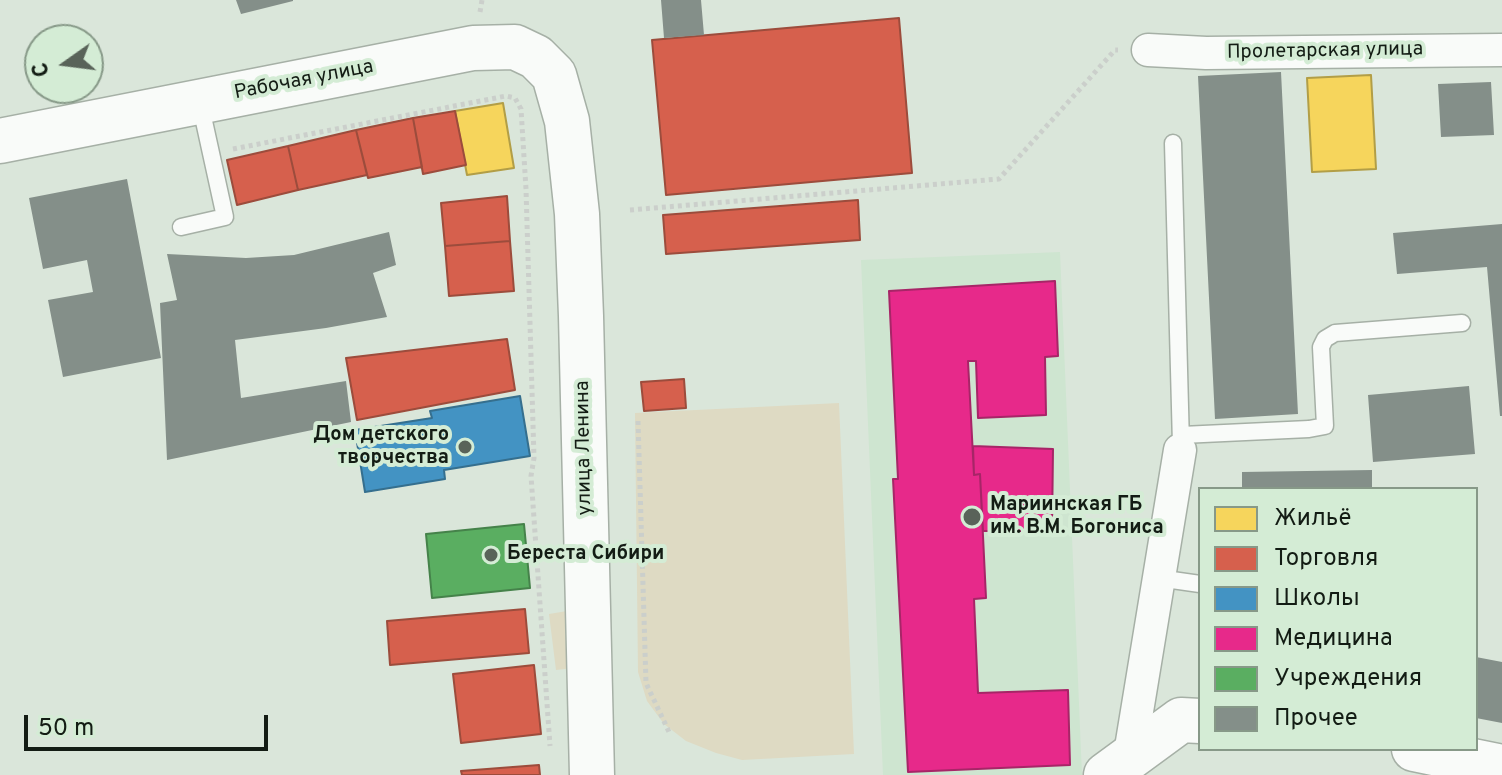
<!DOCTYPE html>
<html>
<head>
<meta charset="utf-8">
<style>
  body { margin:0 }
  #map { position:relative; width:1502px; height:775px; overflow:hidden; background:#dae6da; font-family:Overpass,sans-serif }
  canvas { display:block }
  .legend { position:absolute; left:1198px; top:487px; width:280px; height:264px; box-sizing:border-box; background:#d4ecd5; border:2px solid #879988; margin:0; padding:10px 14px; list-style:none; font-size:24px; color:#131c14 }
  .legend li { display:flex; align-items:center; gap:16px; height:40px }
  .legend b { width:40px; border:2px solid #879988 }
  .north { position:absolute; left:24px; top:24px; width:80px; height:80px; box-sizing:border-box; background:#d4ecd5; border:2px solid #879988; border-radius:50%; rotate:256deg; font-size:22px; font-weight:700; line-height:32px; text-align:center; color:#131c14 }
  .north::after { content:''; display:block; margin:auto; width:28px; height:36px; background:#596359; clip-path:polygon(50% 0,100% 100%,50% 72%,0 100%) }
  .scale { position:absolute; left:24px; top:715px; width:244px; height:36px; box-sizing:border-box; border:4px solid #131c14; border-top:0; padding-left:10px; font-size:24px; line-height:28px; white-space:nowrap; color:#131c14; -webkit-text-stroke:6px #d4ecd5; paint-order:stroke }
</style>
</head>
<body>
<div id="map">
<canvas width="1502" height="775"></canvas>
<ul class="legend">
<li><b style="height:22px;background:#f6d55c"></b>Жильё</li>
<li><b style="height:22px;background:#d6604d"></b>Торговля</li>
<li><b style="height:22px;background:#4393c3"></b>Школы</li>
<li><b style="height:22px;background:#e7298a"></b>Медицина</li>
<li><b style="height:22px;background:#5aae61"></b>Учреждения</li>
<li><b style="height:22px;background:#848f89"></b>Прочее</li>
</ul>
<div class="north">С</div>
<div class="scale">50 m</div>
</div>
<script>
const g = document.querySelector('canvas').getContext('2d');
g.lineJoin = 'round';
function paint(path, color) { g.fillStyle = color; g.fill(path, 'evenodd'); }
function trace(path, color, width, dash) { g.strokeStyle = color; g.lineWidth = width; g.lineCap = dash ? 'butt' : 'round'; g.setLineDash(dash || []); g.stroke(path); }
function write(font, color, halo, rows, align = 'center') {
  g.font = font + ' Overpass,sans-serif'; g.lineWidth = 8; g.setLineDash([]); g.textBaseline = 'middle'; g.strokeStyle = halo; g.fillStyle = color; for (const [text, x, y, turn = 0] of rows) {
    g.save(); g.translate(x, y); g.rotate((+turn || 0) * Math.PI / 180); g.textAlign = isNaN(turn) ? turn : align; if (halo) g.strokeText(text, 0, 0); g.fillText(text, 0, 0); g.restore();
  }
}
const built = new Path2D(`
  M1060,252L1082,775H883L861,260Z`);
const green = new Path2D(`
  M839,403L854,754L742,760L716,753L686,741L664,724L647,701L638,672L635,413Z
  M567,611L574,668L556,670L549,614Z`);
const homes = new Path2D(`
  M1371,75L1376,169L1312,172L1307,78Z
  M503,103L514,168L467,175L455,111Z`);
const shops = new Path2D(`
  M899,18L912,173L666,195L652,40Z
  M455,111L466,165L423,174L413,118Z
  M413,118L422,167L368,178L356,130Z
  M356,130L367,175L298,190L288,146Z
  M288,146L298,190L237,205L227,160Z
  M507,196L510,241L445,246L441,203Z
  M858,200L860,240L666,254L663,215Z
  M510,241L514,291L449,296L445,246Z
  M507,339L515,390L357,420L346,358Z
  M684,379L686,408L644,411L641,382Z
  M525,609L529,653L390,665L387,621Z
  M534,665L541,734L461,743L453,674Z
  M539,765L540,775H462L461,771Z`);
const schools = new Path2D(`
  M520,396L530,456L444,470L445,479L365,492L355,430L432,418L430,411Z`);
const health = new Path2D(`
  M1055,281L1058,356L1045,357L1046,415L978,418L976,361H968L974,475L980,474L986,598L974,599L978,693L1068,690L1070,765L908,772L893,479H898L889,291Z
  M973,446L1053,449L1052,531H983L980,474L974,475Z`);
const public = new Path2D(`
  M524,524L530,588L432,598L426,534Z`);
const building = new Path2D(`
  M236,0H293V1L241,14Z
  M661,0H701L704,35L664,38Z
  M1281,72L1298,414L1215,419L1198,76Z
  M1491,82L1494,135L1441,137L1438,84Z
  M127,179L161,358L63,377L48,300L93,292L87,260L43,269L29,198Z
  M1502,224V416H1500L1487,267L1397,274L1393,233Z
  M389,232L396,265L373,273L387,317L326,328L235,340L241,398L346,381L351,422L167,460L160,303L177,300L167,254L246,258L294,255Z
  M1469,386L1475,454L1373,462L1368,395Z
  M1372,470V489H1242V472Z
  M1476,657L1502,662V723L1476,718Z`);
const path = new Path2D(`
  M480,12L482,0
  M233,149L506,96L515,98L521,109L526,189L534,458L531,476L550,746
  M630,210L999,179L1115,50H1118
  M638,421L646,683L669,732`);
const lane = new Path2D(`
  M1173,143L1181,445
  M181,227L225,217L200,103
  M1182,435L1309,429L1325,426L1321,347L1325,339L1335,333L1462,323
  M1158,578L1200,584`);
const street = new Path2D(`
  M1148,50L1206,53L1502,50
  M1127,772L1180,450`);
const secondary = new Path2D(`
  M0,141L473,48L515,47L536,57L554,75L567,121L577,214L581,316L592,775
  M1414,749L1502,767
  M1106,775L1181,720L1200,721`);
const markers = [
  [465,447,8,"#596359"],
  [972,517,10,"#596359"],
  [491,555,8,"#596359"]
];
const streetNames = [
  ["Пролетарская улица",1325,52,-1],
  ["Рабочая улица",304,81,-11],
  ["улица Ленина",585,448,-91]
];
const poiNames = [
  ["Дом детского",449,436,"right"],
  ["творчества",449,459,"right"],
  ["Мариинская ГБ",990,506],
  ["им. В.М. Богониса",990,529],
  ["Береста Сибири",507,555]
];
paint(built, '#cee5d0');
paint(green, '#dedac3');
paint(homes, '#f6d55c');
trace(homes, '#b29e46', 2);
paint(shops, '#d6604d');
trace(shops, '#9c4c3c', 2);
paint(schools, '#4393c3');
trace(schools, '#356f8e', 2);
paint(health, '#e7298a');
trace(health, '#a72567', 2);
paint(public, '#5aae61');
trace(public, '#45824a', 2);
paint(building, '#848f89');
trace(lane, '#a6b0a6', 19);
trace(street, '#a6b0a6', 35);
trace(secondary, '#a6b0a6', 47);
trace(path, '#cbcfcb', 5, [4, 4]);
trace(lane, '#f9fbf9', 16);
trace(street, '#f9fbf9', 32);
trace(secondary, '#f9fbf9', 44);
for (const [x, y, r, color] of markers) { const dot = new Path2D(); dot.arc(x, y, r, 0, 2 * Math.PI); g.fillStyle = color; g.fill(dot); trace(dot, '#d4ecd5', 3); }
write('20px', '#131c14', '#d4ecd5', streetNames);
write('bold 20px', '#131c14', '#d4ecd5', poiNames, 'left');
</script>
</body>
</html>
